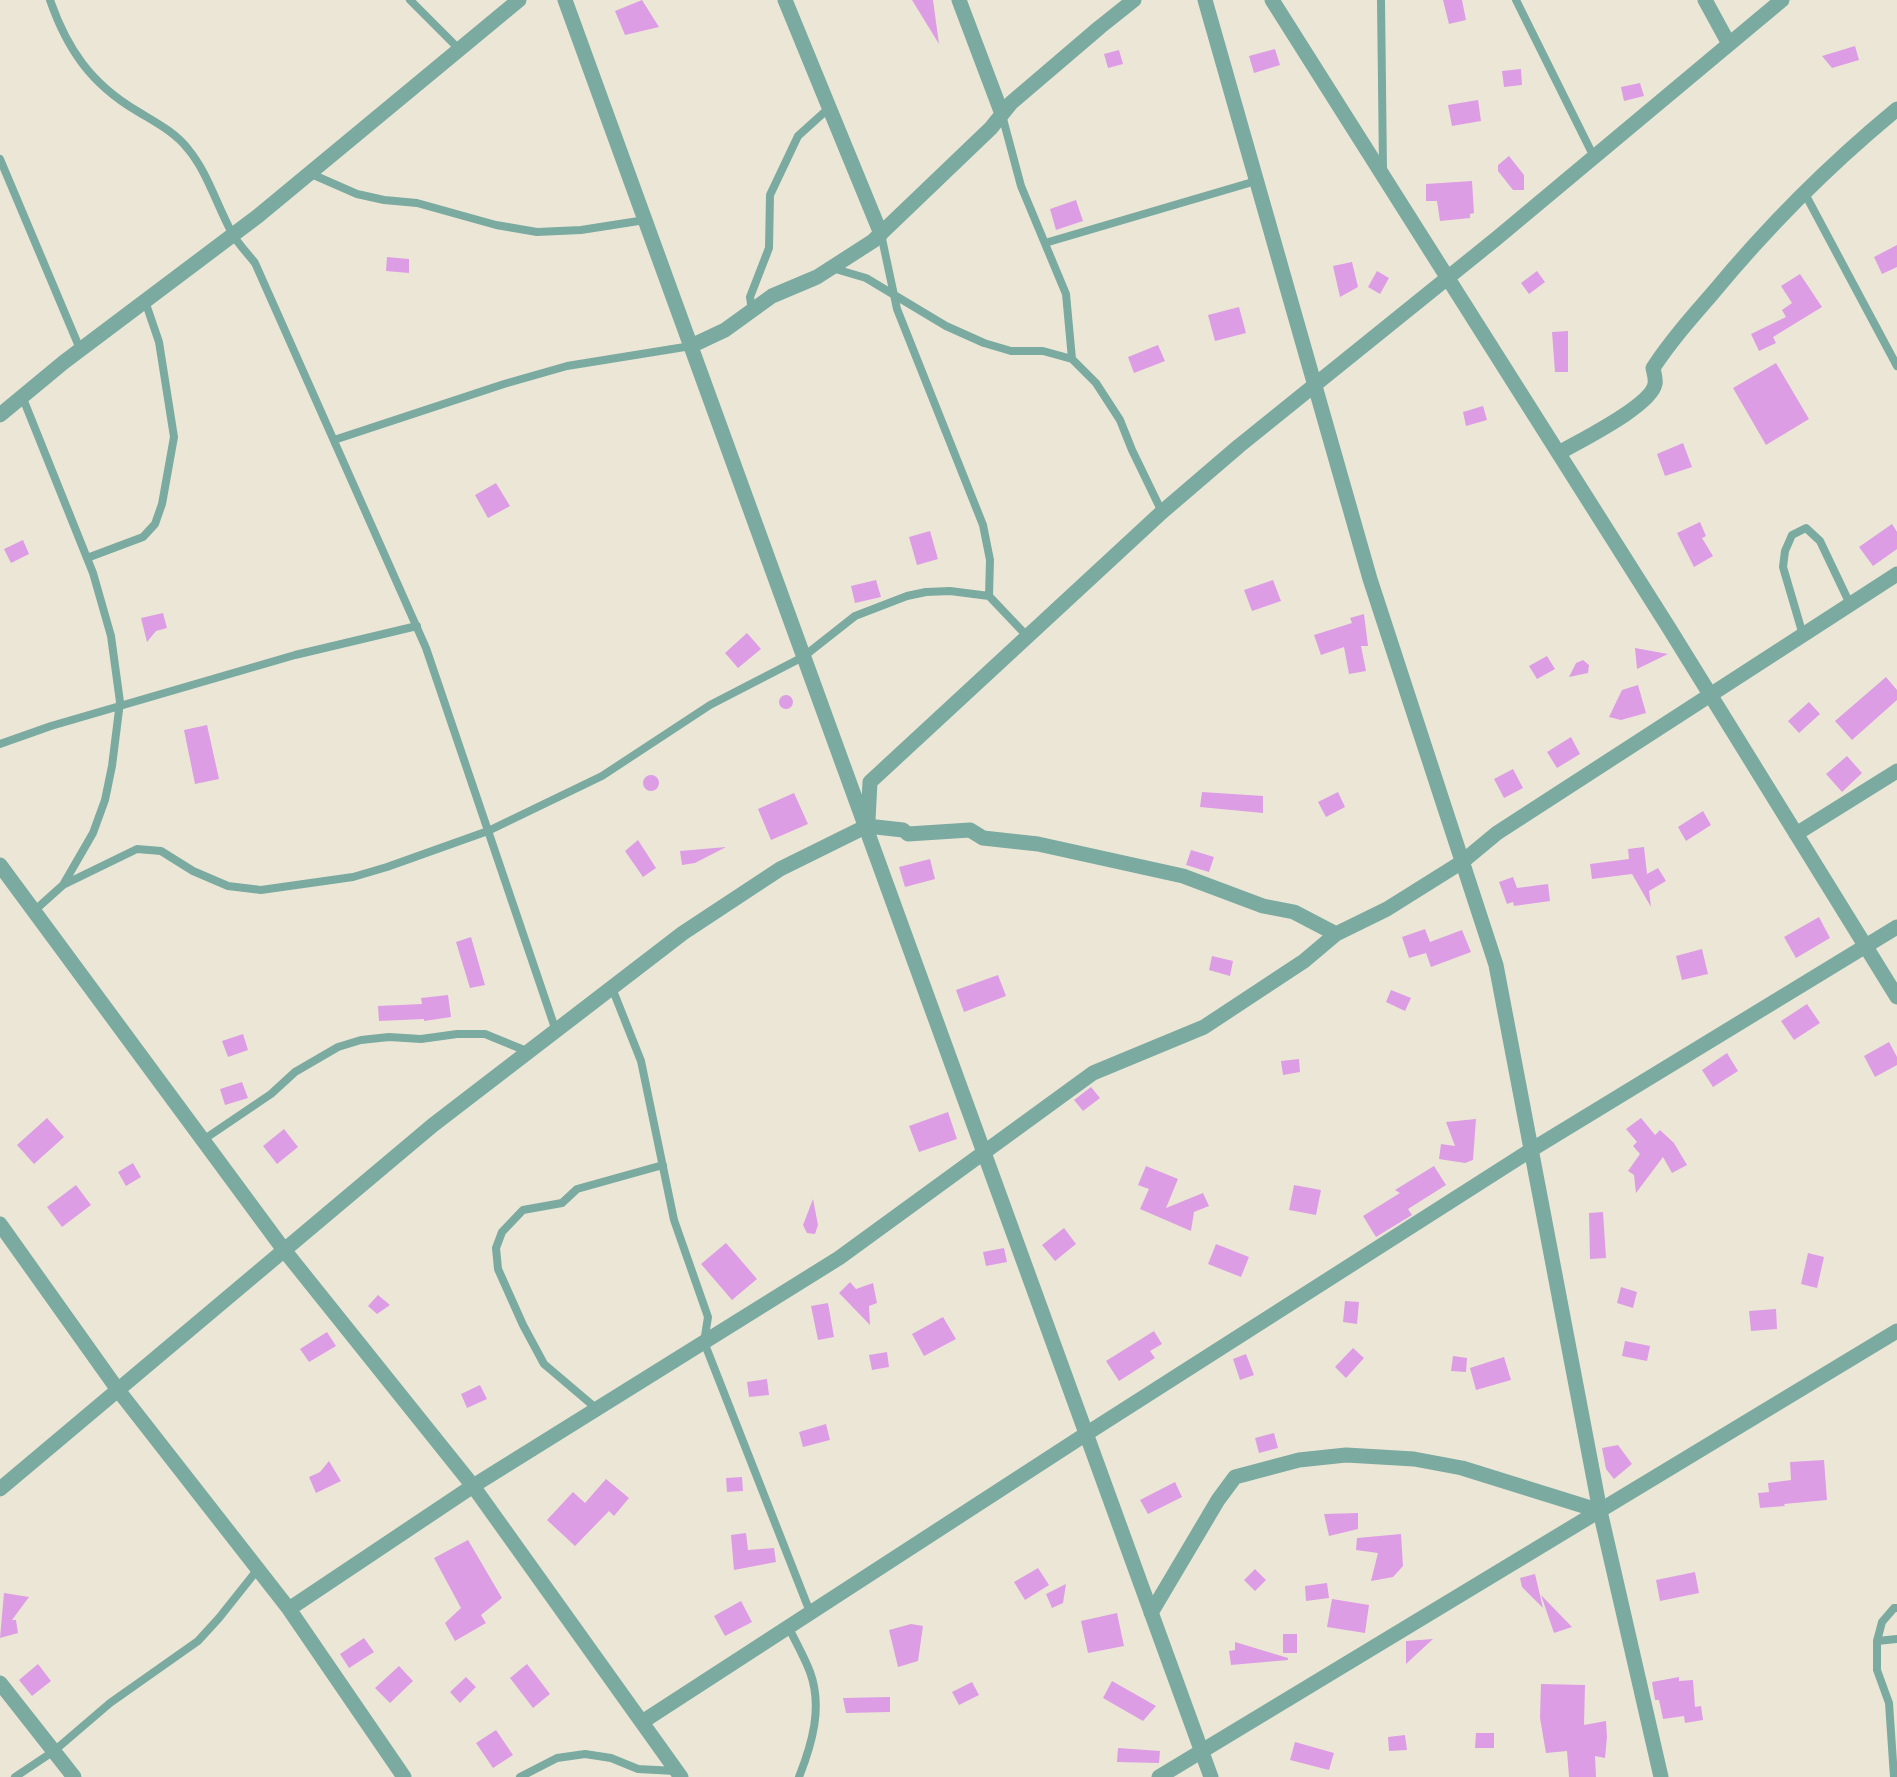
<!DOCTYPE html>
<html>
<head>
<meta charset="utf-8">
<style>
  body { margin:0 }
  canvas { display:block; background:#ece6d7 }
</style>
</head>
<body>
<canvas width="1897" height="1777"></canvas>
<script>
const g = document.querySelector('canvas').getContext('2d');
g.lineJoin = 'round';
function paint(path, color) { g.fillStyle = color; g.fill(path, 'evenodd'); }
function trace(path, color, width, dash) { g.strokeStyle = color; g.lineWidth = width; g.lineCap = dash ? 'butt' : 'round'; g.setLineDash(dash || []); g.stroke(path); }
const building = new Path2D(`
  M642,0L659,27L625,35L615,11Z
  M912,0H933L939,44Z
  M1443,0H1462L1466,20L1449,24Z
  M1855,46L1859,60L1832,68L1822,56Z
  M1275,49L1280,65L1254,73L1249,56Z
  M1119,50L1123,64L1108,68L1104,54Z
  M1521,69L1522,85L1504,87L1502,71Z
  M1640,83L1644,96L1624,101L1621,87Z
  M1478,100L1481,121L1452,126L1448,105Z
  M1509,156L1524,175V190H1513L1498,171V165Z
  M1472,181L1474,213L1470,214V218L1440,221L1437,201H1426V184Z
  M1076,200L1083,221L1056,230L1050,209Z
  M1897,245V267L1882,274L1874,257Z
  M387,257L409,259V273L386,271Z
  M1352,262L1358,287L1340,297L1333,266Z
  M1377,271L1389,278L1380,294L1368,287Z
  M1537,271L1545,282L1529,294L1521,283Z
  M1800,274L1822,307L1773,337L1776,343L1759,351L1751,334L1786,317L1782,310L1792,303L1781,286Z
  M1239,307L1246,333L1215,341L1208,315Z
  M1568,331V372H1555L1552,332Z
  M1158,345L1165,361L1134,373L1128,357Z
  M1776,363L1809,419L1766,445L1733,388Z
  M1483,406L1487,420L1466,426L1463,412Z
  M1683,443L1692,467L1665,476L1657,454Z
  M496,483L510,506L488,518L475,495Z
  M1700,522L1706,536L1702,538L1713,556L1694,567L1677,533Z
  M1892,524L1897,532V549L1873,566L1859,547Z
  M930,531L938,559L917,565L909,537Z
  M23,540L29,554L11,563L4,549Z
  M876,580L881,597L855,603L851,586Z
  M1273,580L1281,601L1252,611L1244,590Z
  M163,613L167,628L156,631L147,642L141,618Z
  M1364,614L1368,646H1361L1366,671L1349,674L1344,647L1321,655L1314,635L1352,623L1350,618Z
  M747,633L761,649L738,668L725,653Z
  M1635,648L1668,654L1637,669Z
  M1547,656L1555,669L1537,679L1529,666Z
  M1583,660L1589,665L1588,673L1569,677L1576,663Z
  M1886,677L1897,690V700L1852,740L1835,721Z
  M1638,685L1646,713L1621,720L1609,717L1622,690Z
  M779 702a7 7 0 1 1 14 0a7 7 0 1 1-14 0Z
  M1809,702L1820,714L1799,733L1788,721Z
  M207,725L219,779L195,784L184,730Z
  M1571,737L1580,754L1557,768L1547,752Z
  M1847,756L1862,773L1842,792L1826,774Z
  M1513,769L1523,788L1504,798L1494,779Z
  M643 783a8 8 0 1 1 16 0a8 8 0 1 1-16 0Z
  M1202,792L1263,796V813L1200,807Z
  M1338,792L1345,807L1326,817L1318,802Z
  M794,793L808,824L771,840L758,809Z
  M1703,811L1711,825L1686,841L1678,827Z
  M638,840L656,868L643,877L625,851Z
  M726,847L695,863L682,865L680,851Z
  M1644,847L1647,874L1658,868L1666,881L1649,891L1651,907L1632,874L1592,879L1590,864L1629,859L1628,849Z
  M1191,850L1214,857L1209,872L1186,865Z
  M930,859L935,879L905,887L899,867Z
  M1513,877L1517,888L1548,884L1550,901L1514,906L1513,902L1507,904L1499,882Z
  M1819,917L1830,938L1796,958L1784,937Z
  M1425,929L1430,942L1462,930L1471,952L1431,967L1426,953L1409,958L1402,937Z
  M471,937L485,985L470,988L456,942Z
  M1702,949L1708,974L1682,980L1676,956Z
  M1212,956L1233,961L1230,976L1209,970Z
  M998,975L1006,996L964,1012L956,990Z
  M1391,990L1411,998L1405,1011L1386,1002Z
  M448,995L451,1017L424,1021V1019L379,1021L378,1006L422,1004L421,998Z
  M1807,1004L1820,1023L1794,1040L1781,1021Z
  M243,1034L248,1050L228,1057L222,1041Z
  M1889,1042L1897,1057V1065L1875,1077L1864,1056Z
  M1727,1053L1738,1071L1713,1087L1702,1070Z
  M1299,1059L1300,1072L1283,1075L1281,1061Z
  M242,1082L248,1098L225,1105L220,1089Z
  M1091,1087L1100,1098L1083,1111L1074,1100Z
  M948,1112L957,1139L919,1152L909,1126Z
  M47,1118L64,1137L34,1164L17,1145Z
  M1641,1118L1655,1135L1660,1130L1674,1143L1687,1165L1672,1173L1663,1157L1636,1193L1634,1175L1628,1171L1640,1154L1633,1146L1637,1142L1626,1129Z
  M1476,1119L1473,1160L1465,1163L1439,1159L1441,1144L1455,1146L1446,1122Z
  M284,1129L298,1147L277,1164L263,1146Z
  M133,1163L141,1177L126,1186L118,1172Z
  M1146,1166L1178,1179L1166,1208L1203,1193L1209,1206L1194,1212L1191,1231L1140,1209L1149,1189L1138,1185Z
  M1434,1166L1446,1185L1408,1209L1412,1215L1376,1237L1363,1216L1400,1193L1395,1190Z
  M76,1185L91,1205L62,1227L47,1207Z
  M1294,1185L1321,1190L1316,1215L1289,1210Z
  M813,1199L818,1225L815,1234L807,1233L803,1225Z
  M1603,1212L1606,1258L1590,1259L1589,1213Z
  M1064,1228L1076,1244L1055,1261L1042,1245Z
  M726,1243L757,1279L732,1300L701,1264Z
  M1216,1244L1249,1257L1241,1277L1208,1264Z
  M1004,1248L1007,1262L986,1266L983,1252Z
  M1808,1253L1824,1257L1817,1288L1801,1284Z
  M850,1282L856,1289L873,1283L877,1303L869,1306L870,1325L839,1293Z
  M1621,1287L1637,1292L1633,1308L1617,1303Z
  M378,1295L390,1305L377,1314L368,1306Z
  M1345,1301L1359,1302L1357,1324L1343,1322Z
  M828,1303L834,1337L818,1340L811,1306Z
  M1776,1309L1777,1329L1751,1331L1749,1311Z
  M943,1317L956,1339L924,1356L912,1334Z
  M1154,1331L1162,1344L1150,1351L1155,1358L1119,1381L1106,1361Z
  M327,1332L336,1346L309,1362L300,1349Z
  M1625,1341L1650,1346L1647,1361L1622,1356Z
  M1353,1348L1364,1358L1346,1378L1335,1367Z
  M887,1352L889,1367L872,1370L869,1355Z
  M1246,1354L1254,1375L1240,1380L1233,1359Z
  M1453,1356L1467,1358L1466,1372L1451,1371Z
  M1504,1357L1511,1380L1476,1390L1470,1368Z
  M767,1379L769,1395L749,1397L747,1382Z
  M480,1385L487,1399L467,1408L461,1394Z
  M826,1424L830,1440L803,1447L799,1432Z
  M1274,1433L1278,1448L1259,1453L1255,1438Z
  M1618,1445L1632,1464L1614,1479L1606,1469L1602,1448Z
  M1824,1460L1827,1500L1784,1504L1785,1506L1760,1508L1758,1493L1769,1492L1768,1483L1791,1480L1790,1462Z
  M329,1461L341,1481L316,1493L309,1477L320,1472Z
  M742,1477L743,1491L727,1492L726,1478Z
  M606,1479L629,1498L614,1516L609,1511L575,1546L547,1520L573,1492L585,1503Z
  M1175,1482L1182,1497L1148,1514L1140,1500Z
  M1358,1513V1529L1329,1536L1324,1514Z
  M746,1533L748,1550L774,1548L776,1562L734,1570L731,1535Z
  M1401,1534L1403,1566L1393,1577L1371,1581L1378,1553L1356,1550L1357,1538Z
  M468,1540L502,1598L481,1615L486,1623L455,1641L445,1623L461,1608L434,1558Z
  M1038,1568L1049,1585L1025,1600L1014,1582Z
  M1255,1569L1266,1580L1255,1591L1244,1580Z
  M1695,1572L1699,1593L1660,1601L1656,1580Z
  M1535,1574L1543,1608L1522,1587L1520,1578Z
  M1327,1583L1329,1598L1306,1601L1305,1586Z
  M1066,1584L1063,1603L1052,1608L1046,1594Z
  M4,1593L29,1597L12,1620H16L18,1633L0,1638Z
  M1541,1595L1572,1627L1554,1633Z
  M1332,1599L1369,1605L1365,1633L1327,1627Z
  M741,1601L752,1622L725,1636L714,1616Z
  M1117,1613L1124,1646L1088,1653L1081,1621Z
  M911,1624L923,1626L918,1661L898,1667L889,1630Z
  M1283,1634H1297V1653H1283Z
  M364,1638L374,1652L349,1668L340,1654Z
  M1433,1639L1406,1664V1641Z
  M1235,1642L1288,1658V1660L1231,1665L1229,1651L1235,1650Z
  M38,1664L51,1681L32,1696L19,1680Z
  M527,1664L550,1694L533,1708L510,1678Z
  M399,1666L413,1681L390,1703L375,1688Z
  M466,1677L476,1687L460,1703L450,1692Z
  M1679,1677V1681L1693,1680L1695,1707L1701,1706L1703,1720L1685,1723L1684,1716L1663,1719L1659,1700H1655L1652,1682Z
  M1112,1681L1156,1706L1143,1721L1103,1698Z
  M972,1682L979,1695L959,1705L952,1692Z
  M1541,1684L1585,1685L1584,1725L1606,1721L1607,1737L1605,1758L1595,1756L1596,1777H1569L1567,1751L1546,1753L1540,1718Z
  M890,1697V1712L846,1713L843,1698Z
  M496,1730L513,1755L493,1768L476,1743Z
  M1476,1733H1494V1748H1475Z
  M1405,1735L1407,1750L1389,1751L1388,1737Z
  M1295,1742L1334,1753L1329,1770L1290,1760Z
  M1118,1748L1160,1751L1159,1763L1117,1762Z`);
const lane = new Path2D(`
  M50,0C67,49 91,84 137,111C155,122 175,132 188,149C208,173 217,206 232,233C238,244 248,254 255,263L426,648L556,1031
  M410,0L459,49
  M1381,0L1383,170
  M1516,0L1594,157
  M1002,115L1021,186L1066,294L1072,359
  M0,159L80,349
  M309,173L357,194L384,200L417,203L496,225L537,232L581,230L645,220
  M1804,192L1897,366
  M881,234L897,309L983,525L990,560L989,596
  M1045,243L1256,181
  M832,268L866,278L946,326L984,343L1011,351H1043L1072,359L1096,383L1120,420L1132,450L1162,512
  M752,311L750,297L769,248L770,195L798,136L829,108
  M22,396L93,573L111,636L120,702L112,766L105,800L93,833L63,885L34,911
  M334,440L504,384L567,366L691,346
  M87,558L143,537L155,524L162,504L174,437L159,342L145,301
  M1803,635L1783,567L1785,551L1792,535L1806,528L1820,541L1850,604
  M0,744L51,726L295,655L417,626
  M63,885L137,849L161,851L193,871L228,886L261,890L353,877L387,867L488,831L602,776L710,705L803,657L855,616L907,596L926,592L950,591L989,596L1027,636
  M612,988L641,1061L674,1220L708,1317L704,1342L810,1612
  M203,1140L271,1094L295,1072L338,1047L361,1040L389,1037L421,1039L457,1034H485L529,1052
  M597,1409L544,1364L523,1325L498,1269L496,1248L502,1232L523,1210L562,1203L577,1189L663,1165
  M788,1626C795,1641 804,1656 810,1672C823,1707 812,1744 799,1777
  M1877,1641L1897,1639
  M15,1777L54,1751L110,1703L198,1641L219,1618L258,1569
  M520,1777L557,1758L585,1754L611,1758L638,1769L675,1771
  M1894,1777L1889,1703L1877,1670V1641L1882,1622L1894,1608H1897`);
const street = new Path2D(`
  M565,0L1211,1777
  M785,0L881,234
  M959,0L1002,114
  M1205,0L1370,579L1496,965L1600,1511L1661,1777
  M1272,0L1669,628L1897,997
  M1705,0L1729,44
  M691,346L725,330L772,296L817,277L873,241L991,128L1011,103L1100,27L1134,0
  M0,415L64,362L258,216L519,0
  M1559,453C1579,441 1651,406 1655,384C1656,379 1654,373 1653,368C1670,342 1691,318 1712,294C1768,226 1829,165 1897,109
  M868,820L870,782L1162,512L1239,446L1497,238L1782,0
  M1796,834L1897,771
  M0,865L284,1250L473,1486L681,1777
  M0,1224L118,1390L289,1609L404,1777
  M0,1489L433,1125L683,933L780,869L867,826L903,830L908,834L970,830L983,838L1038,844L1183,876L1263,906L1294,912L1336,934
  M289,1609L473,1486L839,1258L1093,1073L1204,1027L1304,961L1336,934L1387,909L1462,862L1497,833L1897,574
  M1151,1613L1218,1500L1235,1477L1299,1460L1346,1455L1414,1459L1462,1468L1600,1511
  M0,1683L74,1777
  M642,1722L1086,1434L1531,1150L1897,927
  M1159,1777L1897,1331`);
paint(building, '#dd9de4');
trace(lane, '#7baba0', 8);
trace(street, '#7baba0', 15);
</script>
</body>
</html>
